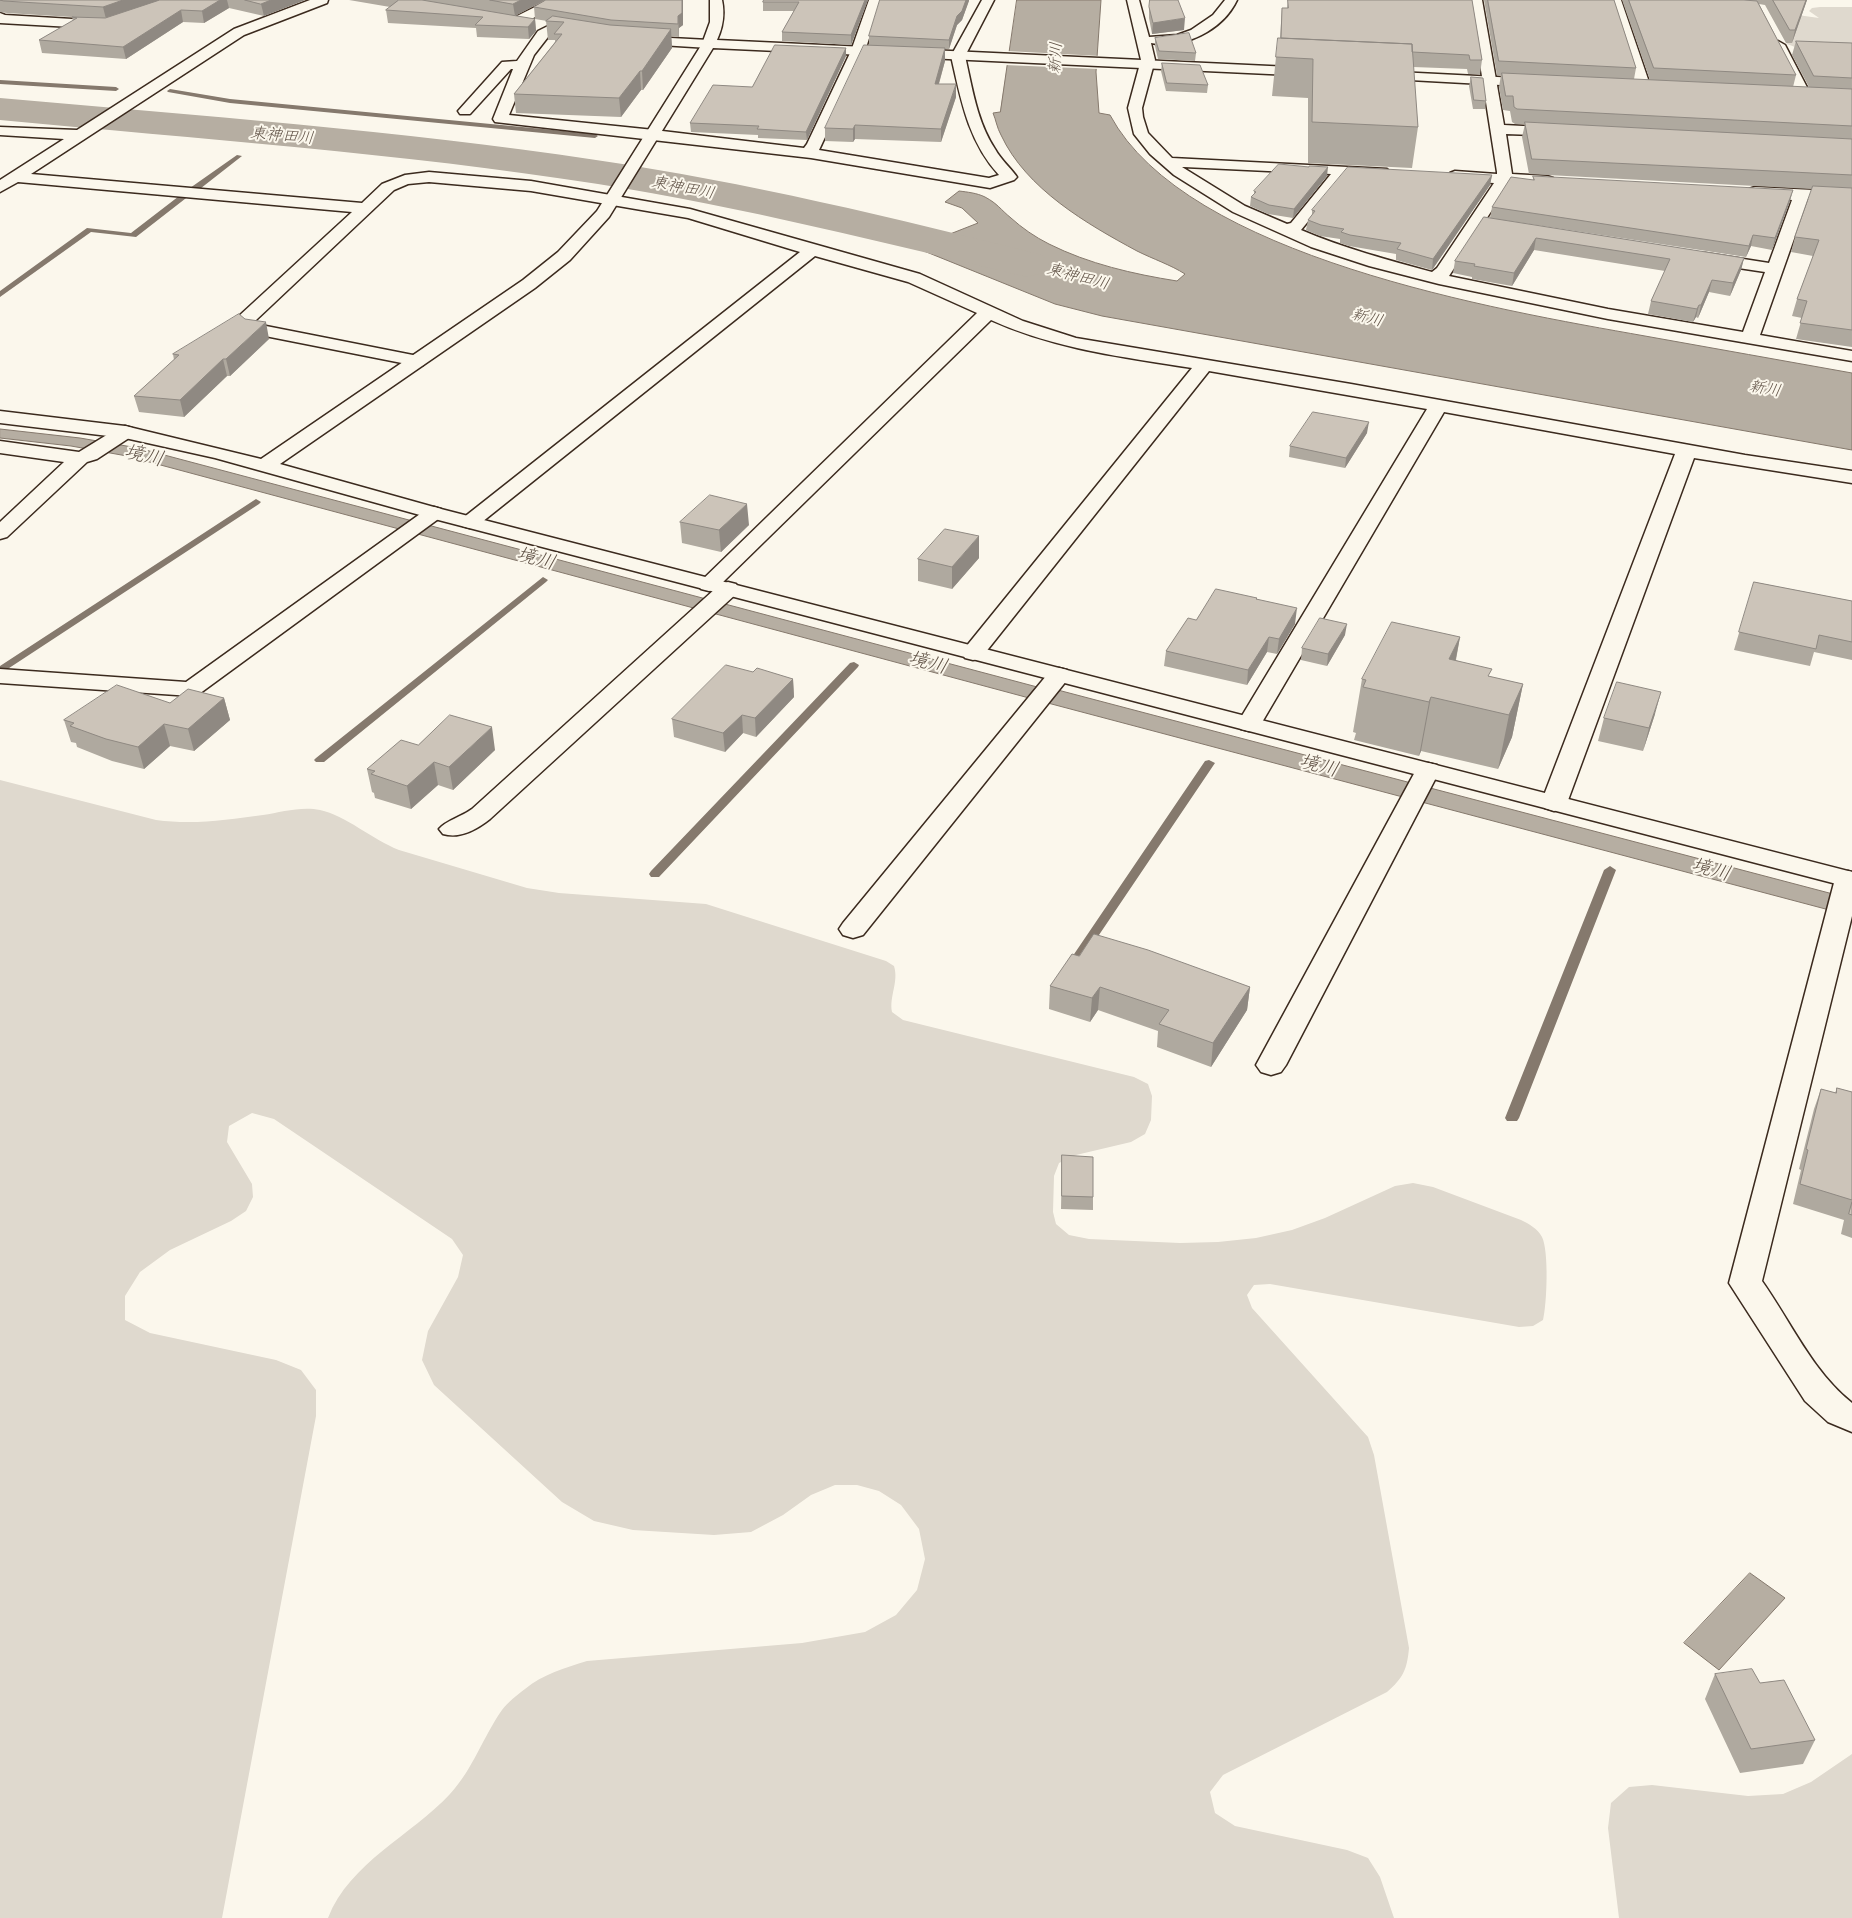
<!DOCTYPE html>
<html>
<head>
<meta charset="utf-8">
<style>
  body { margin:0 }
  canvas { display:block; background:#fbf7ec }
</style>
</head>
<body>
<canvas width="1852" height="1918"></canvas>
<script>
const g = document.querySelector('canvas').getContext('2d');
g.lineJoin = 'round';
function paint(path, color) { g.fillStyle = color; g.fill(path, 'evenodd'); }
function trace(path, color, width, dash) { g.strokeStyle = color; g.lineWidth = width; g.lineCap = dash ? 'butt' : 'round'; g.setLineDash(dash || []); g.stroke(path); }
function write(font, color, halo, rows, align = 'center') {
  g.font = font + ' "Patrick Hand","Klee One",sans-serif'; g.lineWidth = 4; g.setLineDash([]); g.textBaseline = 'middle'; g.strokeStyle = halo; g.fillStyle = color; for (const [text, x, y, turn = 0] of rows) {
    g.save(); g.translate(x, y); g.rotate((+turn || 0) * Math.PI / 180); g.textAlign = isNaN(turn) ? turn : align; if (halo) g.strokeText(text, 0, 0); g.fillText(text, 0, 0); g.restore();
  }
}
const green = new Path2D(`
  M1820,7H1852V49L1795,47L1787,44L1769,11L1819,18L1809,11L1812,8Z
  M0,780L156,820C193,825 227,820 263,815C281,812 302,806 320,810C345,815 373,840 399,850L527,888L559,893L706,904L886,961L894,966C899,982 889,996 892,1012L903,1020L1134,1077L1148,1084L1152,1096L1151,1120L1145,1134L1131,1142L1076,1155L1059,1163L1054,1176L1053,1212L1056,1224L1069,1235L1089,1239L1180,1243L1218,1242L1256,1238L1292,1230L1325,1218L1395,1186L1413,1183L1433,1187L1521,1220C1529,1224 1537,1228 1542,1237C1549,1251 1547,1304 1543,1320L1533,1326L1519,1327L1270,1284L1254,1285L1247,1295L1252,1308L1368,1437L1374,1455L1409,1648C1407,1670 1403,1678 1387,1692L1223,1775L1210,1792L1215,1813L1235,1826L1347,1850L1368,1858L1380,1877L1394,1918H328C350,1862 411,1836 450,1794C473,1769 483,1737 502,1710C508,1702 517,1695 525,1689C543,1674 565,1668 587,1661L802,1643L865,1632L896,1615L917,1590L925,1559L919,1529L901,1505L879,1491L857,1485H835L811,1495L783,1515L751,1532L714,1535L633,1530L594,1521L562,1502L434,1385L422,1360L428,1331L458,1277L463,1255L452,1239L274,1119L252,1113L229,1126L227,1142L252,1184L253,1197L246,1211L231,1221L170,1250L140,1272L125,1296V1320L150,1333L276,1360L301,1370L316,1390V1416L222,1918H0Z
  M1852,1754V1918H1619L1608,1828L1611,1803L1629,1787L1652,1785L1748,1796L1783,1794L1811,1782Z`);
const water = new Path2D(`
  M1017,0H1101L1096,72L1099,113L1110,115C1186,257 1498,310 1645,336C1714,348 1783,361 1852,373V450L1102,316L1055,304L919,249L950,234L978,223L962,208L945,202L959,191C967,192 977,193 985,197C998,204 1000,209 1011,218C1022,228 1035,237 1049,244C1089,264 1133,274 1177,281L1185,274C1171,265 1153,259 1137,251C1087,224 1026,189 1001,135C997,128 996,120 993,113L1000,112Z
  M0,429L80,438L138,448L1041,688L1054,689L1852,899V916L1044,702L127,456L71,446L0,438Z
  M1750,1573L1785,1598L1719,1670L1684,1643Z`);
const pier = new Path2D(`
  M1007,51L1100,56L1099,69L1005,65Z`);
const stream = new Path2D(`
  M0,80L116,87L119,89L116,91L0,84Z
  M170,89L230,99L595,134L598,136L595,138L230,103L168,92L167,91Z
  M237,155L242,156L196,192H190V188Z
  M183,193L190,195L136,237L91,232L0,297V291L87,228L131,233Z
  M256,499L261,502L259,504L0,674V666Z
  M543,577L548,580L546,582L324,762H316L314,760L316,758Z
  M854,662L859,665L858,667L659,877H651L649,874L651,871L850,663Z
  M1209,760L1215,763L1074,972H1066L1064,969L1066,966L1205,761Z
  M1610,866L1616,870L1519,1118L1517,1121H1507L1505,1118L1604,870Z`);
const river = new Path2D(`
  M0,98C199,116 399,130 596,160C746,182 895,218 1042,255L1049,264L1042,273L1027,277C885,243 743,207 598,184C400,153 200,139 0,120Z`);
const minor = new Path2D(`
  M167,0H185L184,3L107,29L0,23V13L5,15L106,21Z
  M310,0H328L327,3L244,35L31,174L362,203L382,184L405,175L429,172L531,181L690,209L920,274L1023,321L1076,338L1351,384L1745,455L1852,471V483L1694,458L1567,803L1563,808L1554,811L1545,808L1541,803L1675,454L1444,412L1261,724L1257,729L1249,731L1241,729L1237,724L1427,409L1209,371L981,658L973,660L965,658L962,653L965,648L1192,368C1123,357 1055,349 991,320L721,584L728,582L736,584L739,589L736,594L490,819C476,830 460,839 443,834L439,829C445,821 463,816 472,809L715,589L709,591L701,589L698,584L977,313L908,282L815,256L477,526L470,528L463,526L460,522L463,518L800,252L688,218L531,191L429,182L408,184L394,190L255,321L261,325L423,357L426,361L423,365L417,366L255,334L249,333L237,323L240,315L352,212L18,182L0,192V180L64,139L0,135V127L77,130L234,29Z
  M549,0H565L521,25H511L509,22L511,19Z
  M869,0H881L865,51L819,150L989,178L999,175C968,141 961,100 951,56L982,0H994L965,56C972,87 977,122 995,149C1001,160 1010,167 1017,177L1014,180L990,188L811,158L495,122L493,119L513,69H511L470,114H460L458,111L502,62L517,61L538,31L552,24L559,28L548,37L534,55L509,115L654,130L804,148L807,144L851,51Z
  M1127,0H1139L1149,37L1177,35L1191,30L1213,15L1225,0H1237C1223,30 1183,50 1151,43L1155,60L1142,108L1143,117L1148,133L1172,158L1387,169L1390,172L1387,175L1382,177L1346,175L1301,230C1343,248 1388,260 1432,272L1437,268L1494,183L1455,181L1450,179L1447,176L1450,173L1455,171L1497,174V172L1470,0H1482L1504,125L1561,128L1566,129L1568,132L1566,135L1561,136L1506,134L1512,174L1547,176L1553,178L1555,181L1553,184L1547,186L1509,184L1449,276L1608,309L1743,332L1765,272L1705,263L1699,262L1697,258L1699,254L1705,253L1769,263L1792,200L1749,195L1747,192L1749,189L1755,187L1852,192V202L1808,199L1760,335L1852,351V361L1608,319L1439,284L1369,266L1311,247L1233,212L1174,175L1150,154L1134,134L1128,108L1141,60ZM1182,167H1184L1331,174L1291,223L1287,224L1245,206Z
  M1609,0H1621L1651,88L1649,91H1639L1637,88Z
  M633,36L709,40L716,44L709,48L628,43L626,40Z
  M1778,41L1785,45L1811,95L1809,98H1799L1797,95L1771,45Z
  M125,426L132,428L135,432L132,436L97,459L87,462L7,537L0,539V522L64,462L0,453V441L79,452L118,428Z
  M434,507L441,509L444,513L441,517L199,694L191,696L0,683V669L186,682L427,509Z
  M1059,668L1067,670L1071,675L863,935L853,938L843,935L839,929L843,923L1051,670Z
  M1428,763L1437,765L1440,770L1286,1065L1281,1072L1271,1075L1261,1072L1256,1065L1416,770L1419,765Z
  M1848,871L1852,872V916L1762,1281C1791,1322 1812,1371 1852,1403V1432L1828,1422L1805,1401L1729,1283L1835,879L1839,873Z`);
const tertiary = new Path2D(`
  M710,0H722C725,14 723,27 717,40L1312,68L1319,72L1312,76L713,48L609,217L570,260L535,288L280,464L441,509L1852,872V888L427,517L215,458L125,438L0,423V411L125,426L261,459L523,280L558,252L597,211L702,44L710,22Z
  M1378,71L1537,79L1544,83L1537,87L1373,78L1371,75Z`);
const wall = new Path2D(`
  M0,0H305L264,16L229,8L204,23L183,22L126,59L42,53L39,40L73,21L72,17L7,13L0,12Z
  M349,0H545L515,16L535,19L536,31L529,39L477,37L476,28L388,23L386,10L390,7Z
  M546,0H683V25L679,28V37L671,36L672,48L643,90H641L621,117L516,113L514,94L555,42V40H548L546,21H547L535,19L534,7Z
  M764,0H868L851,45L782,41V32L794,11H763V2Z
  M880,0H969L962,20L957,25L949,49H945V61L939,84L956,97L941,142L855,139L853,142L825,141V128L869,45V36Z
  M1288,0H1472L1482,60L1480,74H1468L1467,69L1413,67L1418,127L1412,168L1308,163V98L1272,96L1276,57L1280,38L1282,8H1287Z
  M1484,0H1614L1636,68L1634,79L1650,80L1622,0H1807L1792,43H1786L1765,5L1759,4L1796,75L1793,87H1809L1792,55L1796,41L1852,43V347L1796,339L1802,318L1792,316L1797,299L1813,256L1791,252L1795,237L1812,189L1529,174L1522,137L1525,124H1515L1512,122L1510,111L1503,110L1499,87L1501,75H1497Z
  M1149,7L1184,30L1152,34L1149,18Z
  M1155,38L1196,53L1195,61L1158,59L1155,46Z
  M846,48V56L807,140L758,138V135L691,132L690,123Z
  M1162,63L1208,85L1207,93L1166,91L1161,71Z
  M1471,77L1486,101L1485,109H1473L1469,86Z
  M1309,167L1327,176L1293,218L1268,214L1250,206L1251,197L1254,194V191Z
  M1492,175L1490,185L1432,270L1396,260V254L1349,246L1340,243V239L1320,236L1306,230L1308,220L1312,215V210Z
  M1533,176L1790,201L1772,250L1751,246L1746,257L1490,218L1492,207L1533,180Z
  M1484,217L1744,258L1741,270L1730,296L1709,292L1698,318L1696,317L1693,322L1648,314L1651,301L1665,271L1534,250L1512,286L1472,279V277L1453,273L1455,261Z
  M269,339L230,376H227L184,417L139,412L134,396L174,360L173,354Z
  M1367,433L1345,468L1289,457L1290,446Z
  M680,522L749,525L721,552L682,543Z
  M979,558L952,589L918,581V559Z
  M1754,582L1852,601V660L1814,652L1810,666L1734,650Z
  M1257,598V599L1295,624L1277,654L1267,652L1247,685L1164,666L1166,651L1196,620Z
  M1345,635L1327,666L1301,660L1302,648Z
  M1460,637L1456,660L1490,677L1523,684L1512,737L1498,769L1421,751L1419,756L1354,740L1356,733L1353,732L1362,679Z
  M753,672L793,679L794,697L756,737L743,733L725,752L674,737L672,719Z
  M224,698L230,720L194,751L170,746L144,769L112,761L77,747L76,743L71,742L64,720L170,703Z
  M1655,714L1643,751L1598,741L1604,718Z
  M418,745L495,750L453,790L438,785L411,809L375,798L374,793L372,792L367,769Z
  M1079,956L1250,987L1247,1010L1211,1067L1157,1047L1158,1031L1098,1010L1090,1022L1049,1009L1050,986Z
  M1837,1088L1852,1092V1238L1841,1234L1844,1220L1793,1204L1801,1170L1799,1169L1814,1109L1821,1089L1835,1093Z
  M1062,1155L1093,1197V1210L1061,1209Z
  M1715,1674L1760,1683L1815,1740L1803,1764L1740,1773L1705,1699Z`);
const shadedWall = new Path2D(`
  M123,0H161L106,19L103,7Z
  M220,0H227L229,8L204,23L202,11Z
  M271,0H305L264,16L261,4Z
  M521,0H545L515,16L513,4Z
  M682,0H683V25L679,28V37L678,16Z
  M865,0H868L851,45V35Z
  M966,0H969V1L962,20L957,25L949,49V40L957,16Z
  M1806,0H1807L1792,43L1795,30Z
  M181,10L183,22L126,59L123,47Z
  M1185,18L1184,30L1152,34L1153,23Z
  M535,19L536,31L529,39L528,27Z
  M671,29L672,48L643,90L642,71Z
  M846,48V56L807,140L806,132Z
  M945,48V61L935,97V84Z
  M640,71L641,90L621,117L619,98Z
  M956,84V97L941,142V129Z
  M855,125V139L853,142V129Z
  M1328,167L1327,176L1293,218L1294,209Z
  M1492,175L1490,185L1432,270L1433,259Z
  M1793,190L1790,201L1772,250L1775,238Z
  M1753,235L1751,246L1746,257L1749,246Z
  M1536,238L1534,250L1512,286L1514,273Z
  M1744,258L1741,270L1730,296L1733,283Z
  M1712,280L1709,292L1698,318L1701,305Z
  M1699,305L1696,317L1693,322L1697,309Z
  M266,322L269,339L230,376L226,359Z
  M223,359L227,376L184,417L180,400Z
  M1369,422L1367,433L1345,468L1346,458Z
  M747,504L749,525L721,552L719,530Z
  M979,536V558L952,589V567Z
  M1297,608L1295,624L1277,654L1279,639Z
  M1347,624L1345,635L1327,666L1328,654Z
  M1269,637L1267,652L1247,685L1248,670Z
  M1460,637L1450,689L1449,659Z
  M793,679L794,697L756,737L755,718Z
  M1523,684L1512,737L1498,769L1509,715Z
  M1661,692L1655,714L1643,751L1649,728Z
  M1431,697L1421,751L1419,756L1429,702Z
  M224,698L230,720L194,751L188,729Z
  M742,715L743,733L725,752L723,733Z
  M164,724L170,746L144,769L138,747Z
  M492,727L495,750L453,790L449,767Z
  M434,762L438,785L411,809L407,786Z
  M1100,987L1098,1010L1090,1022L1092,998Z
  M1250,987L1247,1010L1211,1067L1213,1043Z`);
const building = new Path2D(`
  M0,0H123L103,7L4,1Z
  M160,0H220L202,11L181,10L123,47L39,40L77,18L72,17L105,18Z
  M245,0H271L261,4Z
  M399,0H422L535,19L528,27L475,25L483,17L386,10Z
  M490,0H521L513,4Z
  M546,0H682V13L678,16V24L611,20L534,7Z
  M764,0H865L851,35L782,32L799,2H763Z
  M880,0H966L962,11L957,16L949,40L869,36Z
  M1150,0H1178L1185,18L1153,23L1149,7Z
  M1288,0H1472L1482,60H1470L1469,55L1412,52V44L1281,38L1282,8H1288Z
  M1488,0H1614L1636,68L1499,61Z
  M1629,0H1744L1757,1L1796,75L1654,68Z
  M1773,0H1806L1795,30H1790Z
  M553,16L610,25L671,29L642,71H640L619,98L514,94L562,34H554L564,22L546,21Z
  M1189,33L1196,53L1159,51L1155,38Z
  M1278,38L1412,44L1418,127L1312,122L1313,59L1276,57Z
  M1796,41L1852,43V78L1814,76Z
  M775,45L846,48L806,132L757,129L759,126L690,123L713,85L752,87Z
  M864,45L945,48L935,84H956L941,129L855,125L853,129L825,128Z
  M1162,63L1200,65L1208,85L1167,83Z
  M1502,73L1852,89V126L1517,109L1514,107L1513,96H1506Z
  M1471,77L1483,78L1486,101L1474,100Z
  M1525,122L1852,139V175L1532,159Z
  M1279,164L1309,167V166L1328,167L1294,209L1269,205L1251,197L1256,192L1254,191Z
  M1348,167L1492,175L1433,259L1397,249L1401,243L1350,235L1341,232L1344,229L1321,225L1308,220L1315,211L1312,210Z
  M1533,176L1793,190L1775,238L1753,235L1749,246L1492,207L1511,177L1534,180Z
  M1813,186L1852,188V330L1800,323L1807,301L1797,299L1819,240L1795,237Z
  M1484,217L1744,258L1733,283L1712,280L1701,305H1699L1697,309L1651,301L1670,259L1536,238L1514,273L1474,266L1475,264L1455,261Z
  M239,314L245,319L266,322L226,359H223L180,400L134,396L179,355L173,354Z
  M1313,412L1369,422L1346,458L1290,446Z
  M710,495L747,504L719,530L680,522Z
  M945,529L979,536L952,567L918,559Z
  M1754,582L1852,601V642L1819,635L1816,649L1739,632Z
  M1216,589L1257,598L1256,599L1297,608L1279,639L1269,637L1248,670L1166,651L1188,618L1196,620Z
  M1320,618L1347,624L1328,654L1302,648Z
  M1392,622L1460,637L1449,659L1492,669L1488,676L1523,684L1509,715L1431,697L1429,702L1363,687L1366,680L1362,679Z
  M726,665L753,672L757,668L793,679L755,718L742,715L723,733L672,719Z
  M1617,682L1661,692L1649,728L1604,718Z
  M117,685L170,703L188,689L224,698L188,729L164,724L138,747L106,739L70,726L74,723L64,720Z
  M450,715L492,727L449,767L434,762L407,786L371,774L375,771L367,769L401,740L418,745Z
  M1094,934L1148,950L1250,987L1213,1043L1159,1024L1169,1010L1100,987L1092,998L1050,986L1072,954L1079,956Z
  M1837,1088L1852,1092V1200L1800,1184L1808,1150L1806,1149L1821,1089L1836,1093Z
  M1062,1155L1093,1157V1197L1062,1196Z
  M1852,1202V1215L1849,1214Z
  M1752,1669L1760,1683L1784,1680L1815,1740L1751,1749L1715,1674Z`);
const farWaternames = [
  ["新川",1056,58,-86],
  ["東神田川",282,136,5],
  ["東神田川",683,188,11],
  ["東神田川",1078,277,15],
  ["新川",1367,318,15],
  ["新川",1765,389,10]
];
const waterNames = [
  ["境川",144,456,13],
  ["境川",536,559,15],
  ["境川",928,663,15],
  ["境川",1319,766,15],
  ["境川",1711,870,15]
];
paint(green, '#dfd9ce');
paint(water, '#b6aea2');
trace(water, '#85796d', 1);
paint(pier, '#fbf7ec');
paint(stream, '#85796d');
paint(river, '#b6aea2');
trace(minor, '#3b2a1e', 3);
trace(tertiary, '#3b2a1e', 3);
paint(minor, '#fbf7ec');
paint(tertiary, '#fbf7ec');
paint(wall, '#afa99f');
paint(shadedWall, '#8f8982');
paint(building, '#ccc4b9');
trace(building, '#8f8982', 1);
write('italic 16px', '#605246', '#fbf7ec', farWaternames);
write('italic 20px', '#605246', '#fbf7ec', waterNames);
</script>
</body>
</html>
